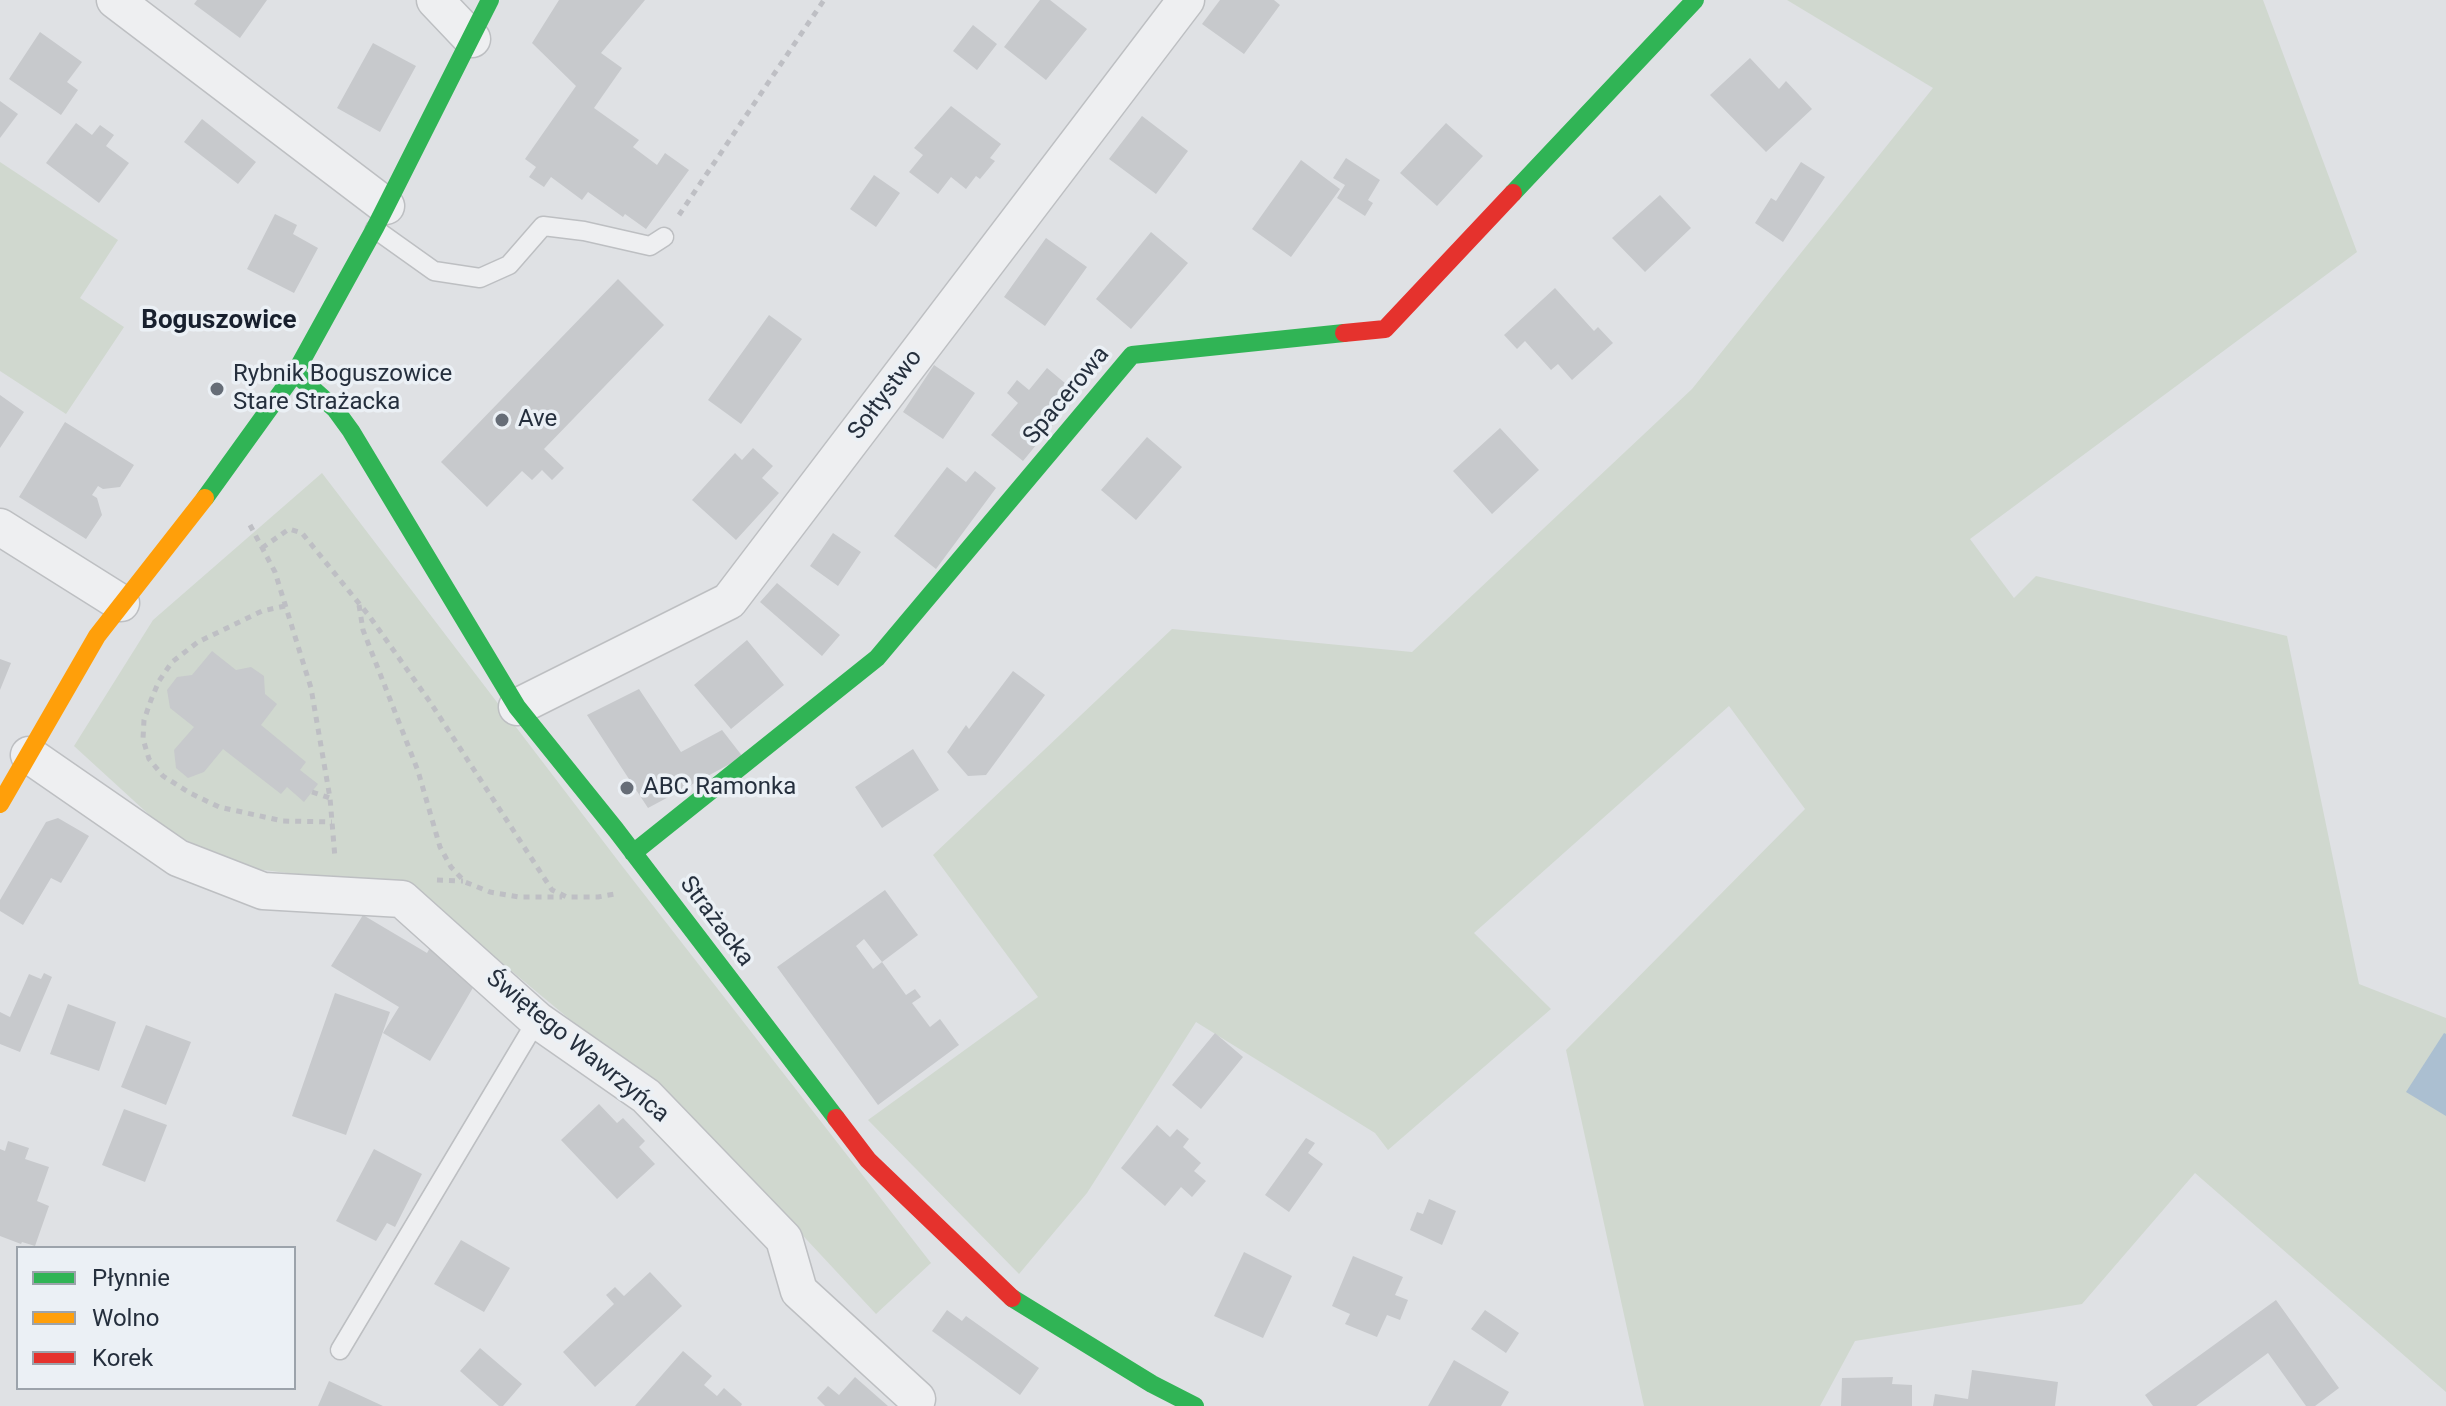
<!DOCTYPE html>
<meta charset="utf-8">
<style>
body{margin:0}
#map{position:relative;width:2446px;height:1406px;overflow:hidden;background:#dfe1e4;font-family:Roboto,sans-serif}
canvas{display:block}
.legend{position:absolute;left:16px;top:1246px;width:280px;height:144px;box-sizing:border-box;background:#ebf0f5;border:2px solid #9ca3ab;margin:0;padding:10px 14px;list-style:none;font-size:24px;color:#252f3d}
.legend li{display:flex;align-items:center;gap:16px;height:40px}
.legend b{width:40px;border:2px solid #9ca3ab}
</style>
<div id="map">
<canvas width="2446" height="1406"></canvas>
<ul class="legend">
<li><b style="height:10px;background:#30b455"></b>Płynnie</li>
<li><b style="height:10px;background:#ff9f0a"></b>Wolno</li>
<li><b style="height:10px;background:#e5322d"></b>Korek</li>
</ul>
</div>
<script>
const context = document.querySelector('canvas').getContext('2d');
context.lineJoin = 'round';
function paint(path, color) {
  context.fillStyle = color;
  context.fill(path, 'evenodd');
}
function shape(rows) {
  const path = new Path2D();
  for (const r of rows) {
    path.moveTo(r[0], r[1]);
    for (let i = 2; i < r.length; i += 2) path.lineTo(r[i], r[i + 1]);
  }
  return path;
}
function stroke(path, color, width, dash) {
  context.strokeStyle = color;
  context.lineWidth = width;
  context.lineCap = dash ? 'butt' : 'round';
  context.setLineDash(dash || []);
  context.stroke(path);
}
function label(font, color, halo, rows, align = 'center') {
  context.font = font + ' Roboto,sans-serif';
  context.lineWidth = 7;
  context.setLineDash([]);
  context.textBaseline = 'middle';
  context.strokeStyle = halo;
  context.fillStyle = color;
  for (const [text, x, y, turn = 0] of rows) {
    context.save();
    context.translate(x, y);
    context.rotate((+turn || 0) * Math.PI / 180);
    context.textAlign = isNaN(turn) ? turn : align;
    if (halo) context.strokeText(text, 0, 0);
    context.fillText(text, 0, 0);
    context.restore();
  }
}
paint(shape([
 [1787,0,2263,0,2357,252,1970,539,2014,598,2036,576,2287,636,2359,984,2446,1018,2446,1392,2195,1173,2082,1304,1855,1341,1820,1406,1644,1406,1566,1050,1805,809,1729,706,1474,933,1551,1009,1388,1150,1375,1133,1196,1022,1087,1193,1019,1274,868,1120,1038,997,933,855,1172,629,1412,652,1692,389,1933,88],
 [0,162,118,240,80,298,124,327,66,414,0,371],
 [322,473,619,862,931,1263,876,1314,710,1136,413,889,248,868,168,832,74,746,153,620]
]), '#d0d8cf');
paint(shape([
 [2444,1033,2446,1034,2446,1116,2406,1092]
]), '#abbfd1');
paint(shape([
 [197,0,267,0,240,38,194,4],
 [559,0,645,0,601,53,622,68,594,108,639,140,633,147,657,165,665,153,689,170,646,229,625,214,623,217,588,192,582,200,551,177,544,187,529,177,536,167,525,159,576,86,532,43],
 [1040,0,1050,0,1087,29,1046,80,1004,47],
 [1220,0,1274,0,1280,5,1244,54,1202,24],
 [973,25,997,44,977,70,953,51],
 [40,32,82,62,67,82,78,90,61,115,9,79],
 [373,43,416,66,380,132,337,108],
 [1750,58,1779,89,1786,81,1812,109,1766,152,1710,95],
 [0,101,18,114,0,138],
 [951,106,1001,144,990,158,995,161,980,179,976,176,966,189,951,177,938,194,909,172,923,155,914,148],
 [1142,116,1188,151,1156,194,1109,159],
 [202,119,256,162,238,184,184,142],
 [76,123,92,135,100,125,114,135,106,146,129,163,99,203,46,163],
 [1446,123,1483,156,1437,206,1400,173],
 [1346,158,1380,180,1368,200,1373,203,1365,216,1337,198,1345,185,1333,178],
 [1301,160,1340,189,1291,257,1252,229],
 [1801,162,1825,177,1783,242,1755,223,1771,198,1776,201],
 [874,175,900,193,876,227,850,209],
 [1660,195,1691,228,1645,272,1612,238],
 [275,214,297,225,293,234,318,248,294,293,247,269],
 [1151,232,1188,263,1131,329,1096,299],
 [1046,238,1087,267,1045,326,1004,297],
 [618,279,664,325,544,449,564,468,552,480,542,470,532,480,522,471,487,507,441,462],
 [1555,288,1594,331,1598,327,1613,343,1572,380,1558,364,1551,370,1525,341,1517,349,1504,335],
 [769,315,802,339,741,424,708,400],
 [934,365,975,393,943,439,903,412],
 [1047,368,1078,394,1023,461,991,435,1018,403,1007,393,1017,380,1029,390],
 [0,395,24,412,0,448],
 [65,422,134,465,120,487,103,489,98,486,92,495,97,498,102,515,86,539,19,497],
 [1500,428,1539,470,1492,514,1453,471],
 [1147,437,1182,467,1136,520,1101,490],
 [753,448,773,466,762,478,779,493,736,540,692,500,735,453,742,460],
 [947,467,966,482,975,471,996,488,936,569,894,536],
 [833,533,861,552,838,586,810,566],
 [777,583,840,635,822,656,760,602],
 [747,640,784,685,731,729,694,685],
 [212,651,236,670,251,667,264,676,265,694,277,704,261,725,306,762,300,770,318,784,304,802,287,787,281,794,223,749,204,772,188,778,176,768,174,750,194,727,170,708,167,690,177,677,192,675],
 [0,659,11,663,0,690],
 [1013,671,1045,695,986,775,968,776,947,752,966,725,969,729],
 [639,689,681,752,722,730,743,757,648,808,587,715],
 [913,749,939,790,882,828,855,787],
 [58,818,89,836,61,883,51,878,23,925,0,911,0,900,46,822],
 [885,890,918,935,882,962,864,939,856,946,873,969,882,962,906,995,915,989,921,997,912,1003,930,1027,940,1019,959,1045,878,1105,777,967],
 [363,915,427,953,432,944,481,974,430,1061,383,1033,399,1007,331,966],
 [44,973,52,977,20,1052,0,1044,0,1012,10,1017,29,974,41,979],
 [335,993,390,1012,346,1135,292,1116],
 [68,1004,116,1022,99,1071,50,1054],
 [146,1025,191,1042,166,1105,121,1087],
 [1215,1033,1243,1057,1201,1109,1172,1085],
 [599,1104,617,1123,623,1118,645,1141,639,1147,655,1164,617,1199,561,1140],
 [124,1109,167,1125,145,1182,102,1165],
 [1157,1125,1170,1137,1177,1129,1189,1139,1183,1147,1201,1163,1194,1171,1206,1181,1192,1197,1181,1187,1165,1206,1121,1168],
 [1306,1138,1315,1143,1308,1153,1323,1164,1289,1212,1265,1195],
 [8,1141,29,1148,25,1159,49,1167,37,1201,49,1206,35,1246,22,1242,21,1244,0,1236,0,1149,5,1151],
 [374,1149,422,1174,395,1227,387,1223,376,1241,336,1221],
 [1429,1199,1456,1211,1442,1245,1410,1230,1417,1212,1423,1214],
 [461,1240,510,1268,484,1312,434,1284],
 [1244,1252,1292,1276,1263,1338,1214,1316],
 [1353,1256,1403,1277,1395,1295,1408,1300,1400,1320,1387,1315,1377,1337,1345,1324,1350,1314,1332,1306],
 [650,1272,682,1306,595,1387,563,1352,614,1304,606,1295,615,1287,624,1296],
 [2276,1300,2339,1388,2315,1406,2306,1406,2268,1353,2196,1406,2153,1406,2145,1395],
 [947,1310,962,1321,966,1316,1039,1368,1020,1395,932,1331],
 [1485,1310,1519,1333,1506,1353,1471,1329],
 [480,1348,522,1384,503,1406,499,1406,460,1371],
 [683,1351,712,1376,704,1385,717,1396,724,1388,742,1404,741,1406,635,1406],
 [1454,1360,1509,1392,1501,1406,1428,1406],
 [1972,1370,2058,1382,2055,1406,1933,1406,1935,1394,1968,1399],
 [855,1377,888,1406,825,1406,817,1398,828,1386,839,1395],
 [1893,1377,1892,1384,1912,1385,1912,1406,1841,1406,1842,1378],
 [329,1381,383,1406,318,1406]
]), '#c7c9cc');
const lane = shape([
 [375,229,434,271,480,278,509,265,543,226,584,231,650,246,664,237],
 [340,1350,537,1020]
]);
const street = shape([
 [115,0,386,206],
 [435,0,472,39],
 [0,527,121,603],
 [517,707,729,601,1186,0],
 [29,755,178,858,263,891,402,899,537,1020,646,1096,784,1239,799,1291,917,1399]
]);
stroke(lane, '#bdbfc2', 21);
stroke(street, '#bdbfc2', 39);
stroke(shape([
 [679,215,824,0],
 [250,525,275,572,311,688,330,798,335,858],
 [262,548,289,529,302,533,370,617,430,702,552,890,567,897,598,897,615,894],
 [359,605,363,630,418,771,440,847,451,867,465,882,490,892,519,897,562,897],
 [285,606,262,611,198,642,172,662,159,681,151,700,144,720,143,739,149,759,163,776,190,793,219,807,283,821,332,822],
 [312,792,330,798],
 [437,880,463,881]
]), '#bebfc4', 5, [6, 6]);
stroke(lane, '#eeeff1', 18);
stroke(street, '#eeeff1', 36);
stroke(shape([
 [1513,193,1695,0],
 [295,373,335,409,351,431,517,707,616,830,836,1118],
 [205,498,295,373,375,228,490,0],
 [633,853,877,658,1132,355,1344,333],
 [1012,1298,1152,1384,1195,1406]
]), '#30b455', 18);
stroke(shape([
 [0,804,97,636,205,498]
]), '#ff9f0a', 18);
stroke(shape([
 [1344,333,1385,329,1513,193],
 [836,1118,868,1160,1012,1298]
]), '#e5322d', 18);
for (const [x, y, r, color] of [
 [217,389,8,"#666d77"],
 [502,420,8,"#666d77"],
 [627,788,8,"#666d77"]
]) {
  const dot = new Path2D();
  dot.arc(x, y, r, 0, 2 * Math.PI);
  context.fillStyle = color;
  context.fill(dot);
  stroke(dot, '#ebf0f5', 3);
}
label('24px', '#252f3d', '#ebf0f5', [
 ["Rybnik Boguszowice",233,375],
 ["Stare Strażacka",233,403],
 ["Ave",518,420],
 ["ABC Ramonka",643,788]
], 'left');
label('24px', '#252f3d', '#ebf0f5', [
 ["Sołtystwo",886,395,-53],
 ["Spacerowa",1067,396,-50],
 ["Strażacka",716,922,53],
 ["Świętego Wawrzyńca",577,1047,39]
]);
label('bold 26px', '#18202e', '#ebf0f5', [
 ["Boguszowice",219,321]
]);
</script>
